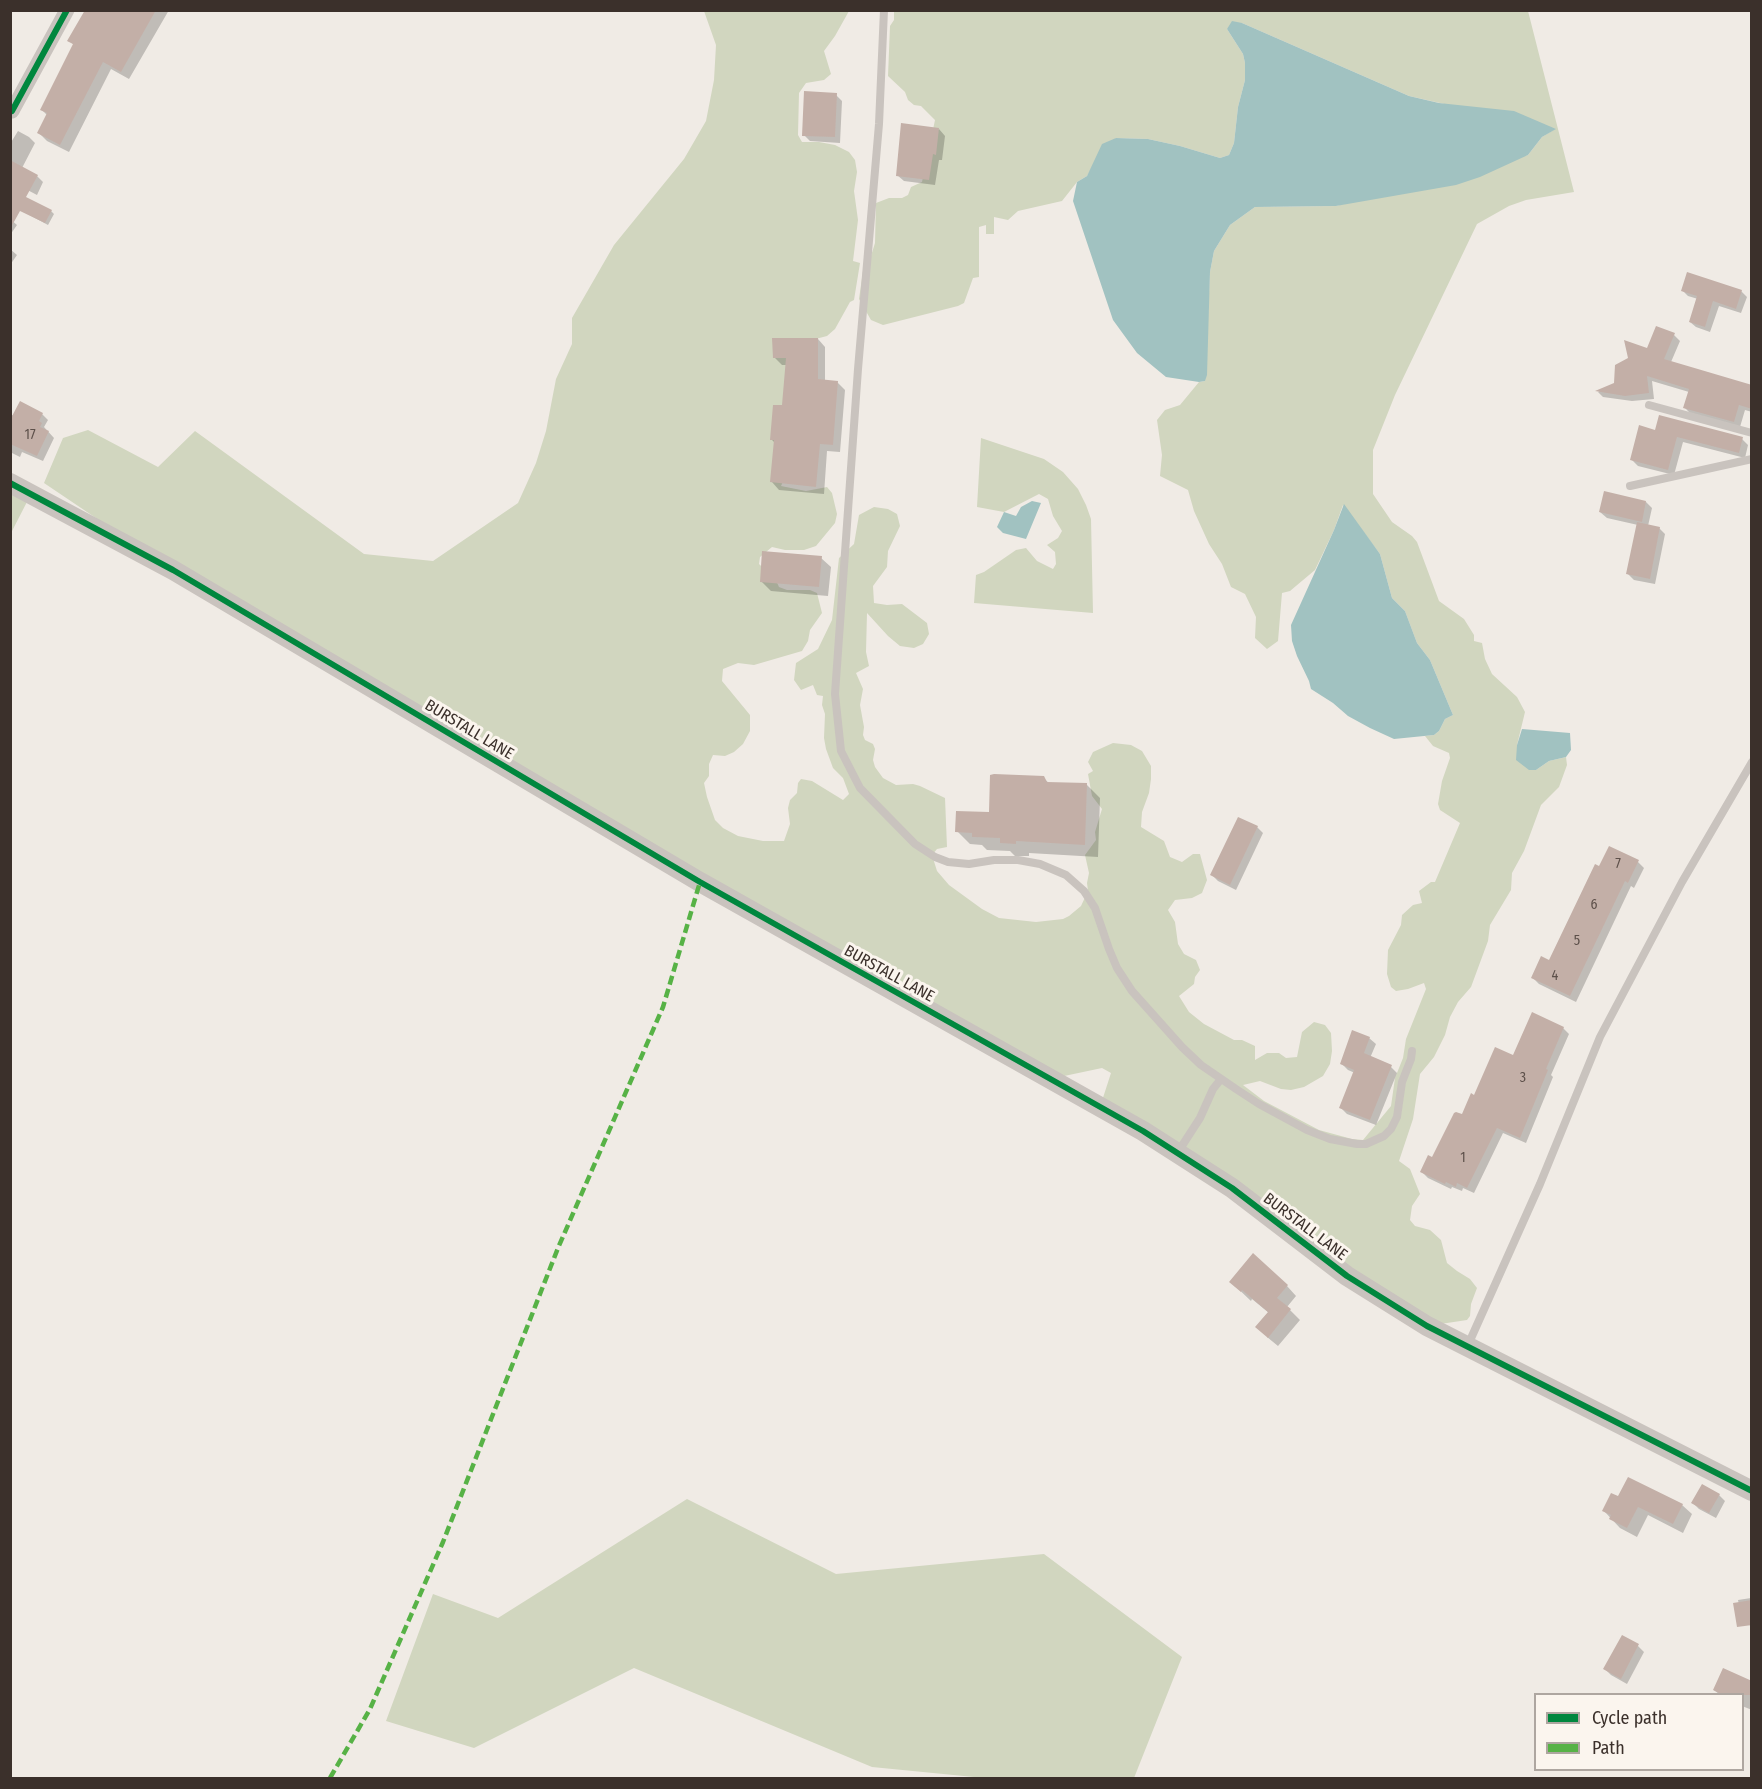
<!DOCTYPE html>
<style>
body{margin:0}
#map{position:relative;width:1762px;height:1789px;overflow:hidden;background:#f0ebe5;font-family:"Fira Sans Condensed",sans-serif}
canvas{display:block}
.frame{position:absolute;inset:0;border:12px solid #3b302b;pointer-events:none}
.legend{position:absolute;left:1534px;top:1693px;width:210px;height:78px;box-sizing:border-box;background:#fbf5ee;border:2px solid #aea6a0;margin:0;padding:8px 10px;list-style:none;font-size:18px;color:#3b302b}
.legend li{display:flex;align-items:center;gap:12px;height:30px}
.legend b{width:30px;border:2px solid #aea6a0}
</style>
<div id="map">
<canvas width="1762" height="1789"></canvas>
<div class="frame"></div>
<ul class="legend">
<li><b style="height:8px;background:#00873e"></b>Cycle path</li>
<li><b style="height:8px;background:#57b246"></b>Path</li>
</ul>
</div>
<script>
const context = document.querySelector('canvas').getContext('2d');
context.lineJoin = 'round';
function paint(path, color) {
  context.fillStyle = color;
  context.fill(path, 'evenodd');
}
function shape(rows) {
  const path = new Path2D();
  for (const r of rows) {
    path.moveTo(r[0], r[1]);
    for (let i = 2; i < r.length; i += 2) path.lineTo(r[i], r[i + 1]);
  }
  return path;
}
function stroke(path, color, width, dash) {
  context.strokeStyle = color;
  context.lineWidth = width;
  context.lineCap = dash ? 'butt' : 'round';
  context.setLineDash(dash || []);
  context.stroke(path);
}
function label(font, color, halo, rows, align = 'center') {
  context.font = font + ' "Fira Sans Condensed",sans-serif';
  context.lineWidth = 6;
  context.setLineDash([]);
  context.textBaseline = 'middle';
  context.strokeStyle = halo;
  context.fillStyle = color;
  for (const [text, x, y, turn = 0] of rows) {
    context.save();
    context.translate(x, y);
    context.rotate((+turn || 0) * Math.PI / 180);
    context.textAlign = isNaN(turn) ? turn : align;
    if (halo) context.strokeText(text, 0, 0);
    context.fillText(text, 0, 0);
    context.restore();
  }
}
paint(shape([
 [894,10,1528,11,1574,192,1526,200,1509,206,1477,224,1395,395,1373,450,1373,494,1392,522,1412,536,1417,542,1439,601,1464,619,1474,635,1474,641,1482,643,1485,659,1492,674,1517,697,1525,712,1517,745,1536,770,1549,761,1566,757,1567,765,1559,787,1541,805,1524,851,1512,873,1511,890,1490,925,1488,941,1471,987,1458,1002,1450,1017,1445,1035,1434,1057,1420,1074,1413,1119,1399,1161,1410,1169,1420,1194,1412,1206,1410,1220,1415,1226,1430,1230,1441,1240,1447,1263,1457,1271,1470,1279,1477,1288,1471,1304,1470,1316,1467,1320,1427,1326,1100,1107,1111,1073,1102,1068,1050,1079,173,570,44,483,63,438,88,430,158,467,195,431,364,554,433,561,518,503,536,463,546,431,556,379,572,344,572,318,614,245,684,159,706,121,714,80,716,45,704,11,849,11,835,36,824,51,831,74,824,80,806,83,799,93,798,135,802,142,819,142,835,145,849,152,855,160,857,172,854,191,858,220,853,261,860,263,854,300,850,302,835,329,827,336,800,343,785,477,781,486,806,491,827,487,832,493,837,514,835,523,816,546,804,550,785,550,772,547,760,557,759,564,776,580,779,587,787,590,810,590,817,593,822,613,810,630,808,641,802,651,754,665,738,663,723,669,722,681,750,715,750,731,743,744,734,752,725,756,713,755,709,764,709,776,704,783,707,797,715,820,723,828,738,836,763,841,784,841,790,824,788,808,790,800,797,793,798,783,801,779,812,781,843,800,849,794,843,778,833,768,826,749,824,738,825,714,822,705,823,696,817,695,813,685,801,690,794,680,796,663,818,649,832,620,839,558,854,544,859,515,874,507,888,509,897,514,900,526,888,551,887,567,873,586,874,603,887,605,902,604,927,623,929,634,923,644,914,648,900,646,888,636,867,613,866,652,869,666,856,673,863,689,860,705,864,727,863,735,865,740,873,744,875,749,873,760,875,767,883,778,896,785,913,784,920,786,945,798,947,847,937,849,932,855,937,871,949,885,982,909,999,918,1036,922,1063,919,1069,916,1081,906,1088,891,1087,883,1089,873,1085,855,1096,840,1095,832,1102,809,1092,796,1088,774,1093,771,1088,762,1093,752,1113,743,1131,745,1142,751,1151,766,1151,779,1149,793,1142,812,1141,827,1164,841,1170,857,1182,862,1193,854,1200,854,1207,880,1202,893,1192,898,1175,900,1168,910,1175,922,1178,944,1184,954,1196,960,1200,970,1195,977,1194,984,1179,996,1189,1012,1204,1024,1234,1040,1242,1040,1255,1046,1255,1060,1267,1053,1279,1053,1286,1058,1297,1057,1302,1032,1314,1022,1325,1025,1331,1033,1332,1051,1330,1064,1323,1076,1304,1087,1291,1090,1281,1089,1260,1081,1243,1085,1264,1101,1319,1130,1352,1139,1363,1140,1391,1106,1395,1078,1403,1058,1406,1039,1426,989,1424,983,1408,989,1396,991,1391,987,1387,974,1388,950,1401,925,1402,915,1413,905,1422,903,1419,891,1431,882,1435,882,1460,823,1440,810,1438,804,1442,781,1450,758,1449,753,1433,746,1425,736,1434,735,1439,731,1445,719,1453,715,1430,660,1417,643,1405,611,1392,598,1380,554,1343,505,1334,530,1315,570,1290,591,1282,593,1278,641,1267,649,1255,638,1256,617,1245,594,1231,587,1222,564,1209,544,1194,511,1188,490,1160,476,1162,455,1157,420,1165,410,1180,405,1199,382,1205,381,1210,272,1214,251,1230,225,1255,207,1336,206,1528,155,1542,137,1555,129,1409,96,1242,23,1227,29,1243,54,1245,63,1245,80,1238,107,1234,143,1229,155,1220,158,1180,146,1148,139,1116,138,1093,166,1087,176,1077,182,1062,201,1018,211,1008,220,994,217,994,234,986,234,986,225,979,227,979,277,973,278,964,303,958,306,883,325,871,320,859,299,864,264,871,256,875,243,876,203,889,198,902,198,908,195,911,187,922,182,935,120,921,106,914,105,908,100,905,92,888,76,890,26,894,20],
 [981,438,1044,459,1063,472,1078,489,1086,505,1091,519,1093,613,974,603,976,575,984,572,1016,550,1026,548,1037,561,1053,569,1056,564,1055,552,1047,545,1058,538,1062,531,1053,516,1048,499,1039,494,1004,512,977,507],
 [11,490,29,498,11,533],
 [687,1499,836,1574,1044,1554,1182,1657,1134,1778,984,1778,872,1767,634,1668,474,1748,386,1721,433,1594,498,1618]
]), '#d1d6bf');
paint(shape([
 [1232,21,1242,23,1409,96,1439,103,1514,111,1556,129,1542,137,1528,155,1480,177,1456,185,1336,206,1255,207,1230,225,1214,251,1210,272,1207,375,1205,381,1199,382,1166,377,1137,353,1113,320,1073,201,1077,182,1087,176,1102,144,1116,138,1148,139,1180,146,1220,158,1229,155,1234,143,1238,107,1245,80,1245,63,1243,54,1227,29],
 [1032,501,1041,503,1026,539,1003,533,997,527,1004,512,1016,516,1021,507],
 [1344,504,1380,554,1392,598,1405,611,1417,643,1430,660,1453,715,1445,719,1439,731,1434,735,1394,739,1370,728,1348,716,1333,703,1311,689,1309,681,1297,656,1292,641,1291,625,1334,530],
 [1522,729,1570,733,1571,750,1566,757,1549,761,1536,770,1529,770,1516,760,1517,745]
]), '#a1c2c1');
paint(shape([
 [87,10,169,10,129,79,111,69,69,152,47,141,39,133,47,115,42,110,74,45,69,40],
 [836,95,842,101,840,143,810,141,804,135],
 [939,129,945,136,942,160,939,160,935,185,904,181,897,175],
 [18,131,29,137,35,143,22,168,37,176,43,182,37,195,16,184,10,179,10,144],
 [20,210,51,211,54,214,48,225],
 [10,219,17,225,10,235],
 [10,249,17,255,10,265],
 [1683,291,1741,291,1747,297,1741,313,1719,306,1710,332,1696,327,1690,322,1698,299,1688,296],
 [1674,335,1680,341,1671,362,1752,386,1752,412,1745,410,1740,427,1691,414,1685,408,1689,392,1652,381,1654,399,1632,401,1603,397,1598,392,1615,384,1648,350],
 [818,339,825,347,825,381,837,382,845,390,840,452,827,451,824,494,779,490,772,482,775,443,771,439,783,407,787,365,782,365,774,357],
 [10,414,14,416,42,414,48,420,44,427,54,438,43,461,22,452,20,457,10,452],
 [1657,432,1742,439,1748,445,1745,458,1683,442,1674,475,1638,466,1632,460],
 [1646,502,1652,508,1648,526,1659,528,1665,534,1655,584,1634,580,1628,574,1638,525,1607,518,1600,512],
 [821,558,831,567,828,596,771,591,761,581],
 [1043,778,1049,783,1087,785,1100,798,1098,857,1029,853,1029,856,1015,856,1010,851,987,850,982,845,970,844,957,831,991,814],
 [1257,827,1263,833,1236,890,1218,881,1212,875],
 [1638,862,1644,868,1634,888,1631,886,1576,1002,1539,984,1533,978,1550,962,1600,868],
 [1563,1028,1569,1034,1551,1075,1553,1077,1526,1143,1503,1133,1474,1193,1463,1188,1462,1191,1452,1187,1451,1189,1428,1178,1422,1172,1433,1159,1475,1097,1514,1057],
 [1369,1038,1376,1044,1370,1058,1391,1067,1397,1073,1376,1125,1347,1114,1341,1108,1355,1073,1348,1070,1342,1064],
 [1231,1282,1287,1286,1296,1296,1287,1307,1300,1320,1278,1346,1267,1337,1269,1313,1252,1299,1251,1301],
 [1719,1495,1725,1501,1716,1518,1699,1509,1693,1503],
 [1619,1498,1682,1505,1692,1514,1683,1533,1648,1515,1637,1537,1620,1528,1604,1511],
 [1751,1598,1752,1599,1752,1626,1743,1623,1738,1600],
 [1622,1637,1638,1646,1644,1652,1627,1684,1611,1675,1605,1669],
 [1752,1683,1752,1710,1742,1706,1742,1694,1719,1694,1714,1690]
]), '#0003');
paint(shape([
 [85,10,156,10,121,72,103,62,60,145,37,133,47,113,40,110,73,44,67,41],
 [804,91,837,93,835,137,802,136],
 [901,123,939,128,936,155,933,154,929,180,896,176],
 [10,160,38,175,26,197,52,210,45,223,20,211,10,229],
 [1687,272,1742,290,1736,309,1713,301,1705,327,1689,322,1697,296,1681,291],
 [1656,326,1675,333,1664,359,1752,385,1752,409,1739,405,1734,422,1683,408,1689,389,1647,376,1649,393,1625,396,1595,391,1614,383,1615,365,1628,358,1624,340,1647,348],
 [772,338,818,338,818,379,838,381,833,445,820,444,816,487,770,482,774,440,770,440,773,405,782,405,786,358,773,358],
 [20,401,43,413,39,421,42,423,40,427,49,431,37,456,10,444,10,420],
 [1659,415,1743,437,1739,453,1677,437,1668,470,1630,460,1639,425,1655,430],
 [1604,491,1646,501,1642,522,1599,512],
 [1637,522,1660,527,1650,579,1626,574],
 [762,551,822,556,819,587,760,582],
 [994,774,1044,776,1047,782,1087,783,1085,845,1016,841,1016,844,1000,843,1000,838,972,837,972,833,955,832,956,811,989,812,990,775],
 [1238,817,1258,826,1230,885,1210,875],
 [1609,846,1639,860,1628,883,1625,881,1570,996,1531,978,1541,956,1549,960,1595,864,1599,866],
 [1532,1012,1564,1027,1546,1069,1548,1070,1520,1138,1497,1128,1467,1188,1457,1183,1456,1187,1446,1182,1445,1184,1420,1172,1428,1155,1432,1157,1454,1113,1456,1112,1462,1114,1471,1093,1474,1095,1495,1047,1513,1055],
 [1352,1030,1370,1037,1364,1053,1392,1065,1370,1120,1339,1108,1354,1070,1340,1064],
 [1253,1253,1288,1285,1277,1298,1291,1309,1268,1338,1255,1327,1268,1312,1242,1290,1241,1292,1229,1282],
 [1628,1477,1683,1504,1673,1524,1638,1507,1627,1528,1609,1519,1611,1515,1602,1511,1611,1493,1618,1496],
 [1702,1484,1720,1494,1709,1513,1691,1503],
 [1752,1600,1752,1625,1737,1627,1733,1603],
 [1622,1635,1639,1644,1621,1679,1603,1669],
 [1723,1668,1752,1681,1752,1695,1723,1695,1713,1690]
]), '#c3afa7');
stroke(shape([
 [884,10,879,124,858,369,835,694,841,751,860,788,915,844,935,857,948,862,969,864,994,860,1018,860,1040,864,1066,875,1084,891,1095,908,1109,949,1117,968,1132,991,1182,1047,1201,1065,1236,1089,1259,1104,1307,1130,1330,1139,1357,1144,1366,1144,1384,1136,1391,1129,1397,1117,1402,1082,1411,1059,1412,1051],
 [1649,405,1752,433],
 [1630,486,1752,459],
 [1178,1152,1200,1118,1213,1089,1221,1079],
 [1468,1345,1540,1184,1600,1037,1682,882,1752,762]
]), '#c9c3be', 8);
stroke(shape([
 [12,111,67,10]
]), '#c9c3be', 15);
stroke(shape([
 [10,483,173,570,700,882,1143,1131,1232,1188,1347,1276,1427,1326,1752,1491]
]), '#c9c3be', 20);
stroke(shape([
 [330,1778,370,1709,443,1542,558,1248,663,1007,700,882]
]), '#57b246', 4.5, [9, 4.5]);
stroke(shape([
 [12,111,67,10],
 [10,483,173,570,700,882,1143,1131,1232,1188,1347,1276,1427,1326,1752,1491]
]), '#00873e', 6);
label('14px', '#5d504a', null, [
 ["17",30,435],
 ["7",1618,864],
 ["6",1594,905],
 ["5",1577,941],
 ["4",1555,976],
 ["3",1523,1078],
 ["1",1463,1158]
]);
label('16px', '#3b302b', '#fbf5ee', [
 ["BURSTALL LANE",469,730,31],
 ["BURSTALL LANE",889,974,29],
 ["BURSTALL LANE",1305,1227,37]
]);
</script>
